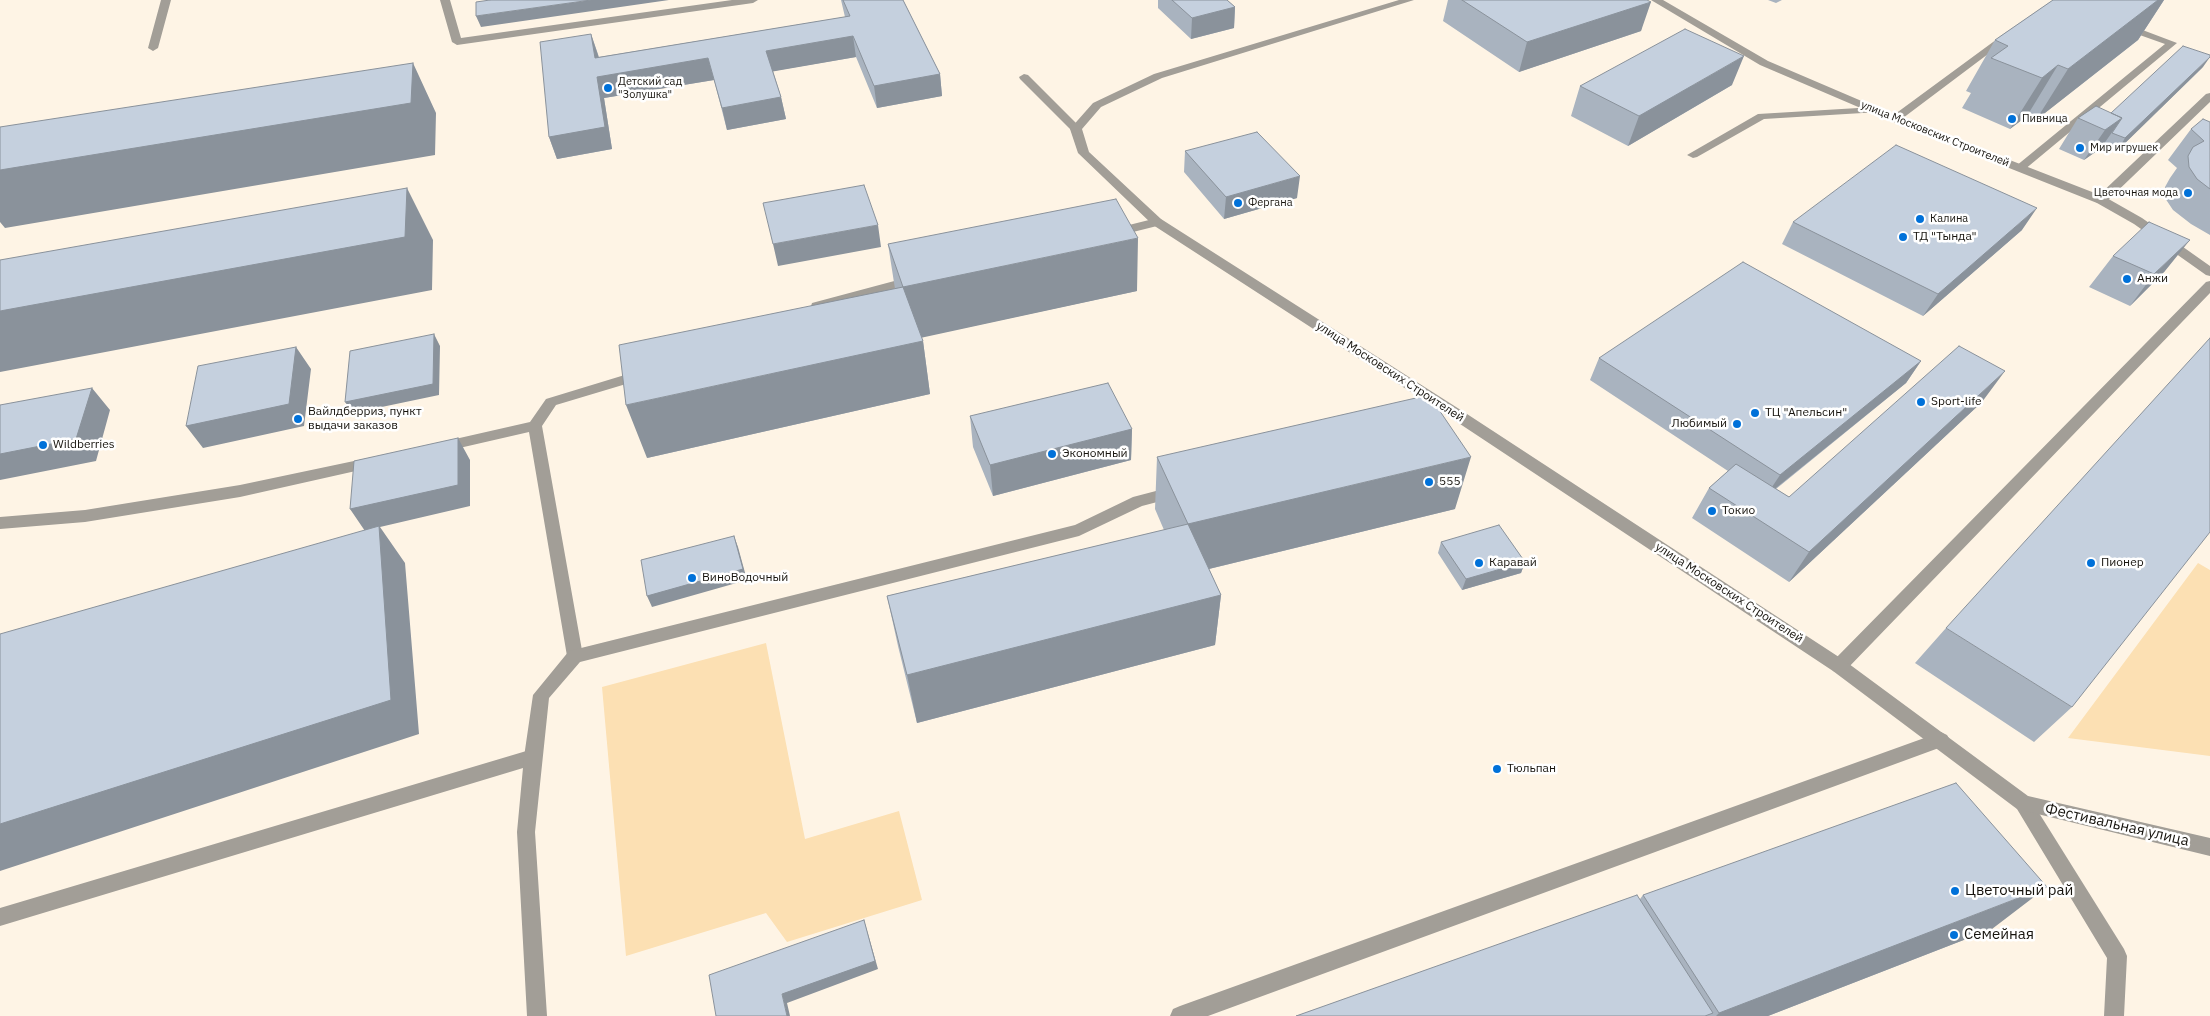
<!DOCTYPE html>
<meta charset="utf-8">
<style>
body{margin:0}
canvas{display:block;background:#fef4e5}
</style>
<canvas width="2210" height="1016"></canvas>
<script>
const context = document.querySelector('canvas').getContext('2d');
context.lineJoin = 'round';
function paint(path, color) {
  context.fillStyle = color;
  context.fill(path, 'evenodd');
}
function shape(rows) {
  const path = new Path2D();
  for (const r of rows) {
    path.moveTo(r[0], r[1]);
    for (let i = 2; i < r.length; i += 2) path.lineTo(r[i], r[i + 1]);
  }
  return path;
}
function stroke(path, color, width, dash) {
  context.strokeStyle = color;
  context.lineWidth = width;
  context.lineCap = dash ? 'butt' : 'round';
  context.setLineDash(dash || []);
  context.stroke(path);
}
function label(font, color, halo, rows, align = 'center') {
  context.font = font + ' "IBM Plex Sans",sans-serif';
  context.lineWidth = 5;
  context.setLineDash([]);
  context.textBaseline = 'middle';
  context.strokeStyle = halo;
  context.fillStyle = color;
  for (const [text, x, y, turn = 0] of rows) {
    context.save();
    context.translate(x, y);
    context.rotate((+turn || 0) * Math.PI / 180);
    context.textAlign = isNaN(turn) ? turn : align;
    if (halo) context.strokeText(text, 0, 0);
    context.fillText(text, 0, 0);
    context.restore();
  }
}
paint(shape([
 [2198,563,2210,570,2210,756,2068,738],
 [766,643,805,839,899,811,922,900,787,942,766,913,626,956,602,687]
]), '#fce0b3');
paint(shape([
 [440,0,450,0,461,38,732,0,758,0,753,3,457,45,452,42,440,0],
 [2124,23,2177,43,2024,170,2016,170,2014,168,2016,166,2165,44,2120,28,2120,24,2124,23],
 [2008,31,2012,32,2012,36,1899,121,1891,121,1890,119,1891,117,2008,31],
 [1024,74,1028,75,1082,129,1080,131,1072,131,1020,79,1019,77,1024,74],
 [2210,93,2210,102,2105,203,2097,203,2095,200,2097,197,2206,94,2210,93],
 [1875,107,1879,108,1880,110,1879,112,1764,119,1697,157,1693,158,1687,155,1758,114,1875,107],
 [1157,218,1161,219,1163,222,1161,225,1113,237,1107,233,1109,230,1157,218],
 [913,276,919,280,917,283,817,310,811,306,812,303,913,276],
 [2210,281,2210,293,1845,671,1839,673,1833,671,1831,666,1833,661,2206,282,2210,281],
 [641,370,646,372,648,375,646,378,556,405,542,426,583,656,581,661,575,663,569,661,567,656,529,432,442,452,437,451,435,447,437,443,442,442,530,422,546,399,641,370],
 [373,457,378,458,380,462,378,466,240,497,85,522,0,529,0,517,85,510,240,485,373,457],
 [1941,732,1947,735,1950,740,1947,745,1208,1016,1170,1016,1173,1009,1180,1006,1941,732],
 [533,749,539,751,542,757,539,763,533,765,0,926,0,908,533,749],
 [2023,795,2029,797,2124,949,2127,956,2124,1016,2104,1016,2107,958,2017,809,2014,803,2017,797,2023,795]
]), '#a29e97');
paint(shape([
 [161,0,171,0,158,48,153,51,148,48,161,0],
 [1399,0,1414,0,1162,78,1101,107,1082,129,1089,152,1161,219,1467,414,1845,661,2028,796,2210,838,2210,856,2017,809,1833,671,1457,422,1153,225,1078,153,1070,129,1093,103,1154,74,1399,0],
 [1651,0,1663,0,1768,61,1899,117,2105,197,2142,218,2210,266,2210,276,2206,275,2134,224,2097,203,1891,121,1760,65,1651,0],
 [1175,486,1180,488,1182,492,1180,496,1142,506,1079,536,580,662,549,698,535,832,547,1016,527,1016,517,832,524,757,533,695,569,651,1075,525,1133,497,1175,486]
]), '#a29e97');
paint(shape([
 [841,0,903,0,940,74,942,96,877,108,856,57,773,71,781,97,786,119,727,130,714,80,604,98,612,149,557,159,549,137,591,34,599,57,845,17],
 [1158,0,1227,0,1235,7,1234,28,1191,39,1158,8],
 [1448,0,1647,0,1641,31,1519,72,1443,21],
 [1768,0,1782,0,1776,3],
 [2053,0,2164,0,2138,40,2036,120,2027,116,2010,129,1962,108,1971,93,1966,91,1995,40],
 [2203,67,2118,150,2104,144,2101,148,2084,160,2059,149,2078,118,2111,113],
 [1732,85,1628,146,1571,116,1580,86],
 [2210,122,2210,235,2191,224,2173,210,2165,198,2165,187,2170,178,2177,168,2168,160,2191,129],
 [1185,151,1297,198,1224,219,1184,172],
 [1793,222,2022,230,1923,316,1782,244],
 [888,244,1137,291,921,337,923,341,930,394,647,458,895,289],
 [2113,256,2165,271,2130,306,2089,287],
 [1599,358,1921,361,1906,383,1776,489,1789,497,1982,402,1789,582,1692,518,1709,488,1728,471,1590,380],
 [970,416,1132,429,1131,460,993,496,973,447],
 [1157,457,1455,509,1209,569,1221,595,1215,645,917,723,898,646,887,596,1164,530,1155,509],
 [1441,542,1525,562,1521,573,1462,590,1438,553],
 [1946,628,2072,707,2034,742,1915,663],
 [1643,895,1992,929,1768,1016,1296,1016,1640,899]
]), '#a9b3bf');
paint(shape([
 [591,0,669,0,481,27,476,16],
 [2158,0,2164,0,2138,40,2036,120,2068,69],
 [1651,2,1641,31,1519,72,1527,42],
 [1235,7,1234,28,1191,39,1192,18],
 [591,34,598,55,602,76,708,58,714,80,604,98,612,149,557,159,549,137,597,77,595,58],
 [853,36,856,57,770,72,766,51],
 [1744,56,1732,85,1628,146,1639,116],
 [2210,57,2203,67,2118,150,2125,138],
 [413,63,436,113,435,155,5,228,0,222,0,170],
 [2058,65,2027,116,2010,129,2042,78],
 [940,74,942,96,877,108,874,86],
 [781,97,786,119,727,130,722,108],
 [2122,118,2101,148,2084,160,2105,130],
 [1300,176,1297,198,1224,219,1226,197],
 [407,188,433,240,432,290,0,372,0,311],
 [2037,208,2022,230,1923,316,1938,294],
 [878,225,881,247,778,266,773,244],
 [1138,238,1137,291,911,340,903,287],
 [2190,240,2165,271,2130,306,2154,274],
 [434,334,440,346,439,395,353,413,345,402],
 [923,341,930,394,647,458,626,405],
 [296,347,311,369,304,426,203,448,186,426],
 [1921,361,1906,383,1766,496,1780,475],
 [2005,371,1982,402,1789,582,1809,552],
 [92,388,110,410,96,461,0,480,0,454],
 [1132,429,1131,460,993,496,990,465],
 [458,438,470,460,470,506,380,527,405,563,419,734,0,871,0,824,365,531,350,509],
 [1471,457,1455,509,1184,575,1188,524],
 [734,536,738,547,747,580,652,607,647,596],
 [1525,562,1521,573,1462,590,1466,579],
 [1221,595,1215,645,917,723,907,675],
 [2047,887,1992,929,1768,1016,1716,1016,1719,1013],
 [864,920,878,969,787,1003,790,1016,787,1016,782,994]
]), '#8a929b');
const building = shape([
 [490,0,591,0,476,16,476,2,490,0],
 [843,0,903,0,940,74,874,86,853,36,766,51,781,97,722,108,708,58,597,77,605,127,549,137,540,42,591,34,595,58,850,16,843,0],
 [1172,0,1227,0,1235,7,1192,18,1172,0],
 [1462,0,1647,0,1651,2,1527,42,1462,0],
 [2053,0,2158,0,2068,69,2058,65,2042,78,1991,58,2008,46,1995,40,2053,0],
 [1685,29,1744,56,1639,116,1580,86,1685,29],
 [2183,46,2210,55,2210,57,2125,138,2112,133,2122,118,2111,113,2183,46],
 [413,63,411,103,0,170,0,127,413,63],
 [2096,106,2122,118,2105,130,2078,118,2096,106],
 [2203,119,2210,122,2210,189,2197,179,2189,167,2188,156,2193,147,2204,141,2191,129,2203,119],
 [1257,132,1300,176,1226,197,1185,151,1257,132],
 [1896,145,2037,208,1938,294,1793,222,1896,145],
 [864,185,878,225,773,244,763,203,864,185],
 [407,188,405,237,0,311,0,260,407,188],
 [1116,199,1138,238,903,287,888,244,1116,199],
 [2149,222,2190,240,2154,274,2113,256,2149,222],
 [1743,262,1921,361,1780,475,1599,358,1743,262],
 [903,287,923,341,626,405,619,345,903,287],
 [434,334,433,384,345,402,350,351,434,334],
 [2210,338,2210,532,2072,707,1946,628,2210,338],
 [1959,346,2005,371,1809,552,1709,488,1736,464,1789,497,1959,346],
 [296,347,289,404,186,426,198,366,296,347],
 [1108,383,1132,429,990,465,970,416,1108,383],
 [92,388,76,439,0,454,0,405,92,388],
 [1429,395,1471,457,1188,524,1157,457,1429,395],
 [458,438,458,485,350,509,354,461,458,438],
 [1188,524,1221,595,907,675,887,596,1188,524],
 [1499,525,1525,562,1466,579,1441,542,1499,525],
 [379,526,391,700,0,824,0,634,379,526],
 [734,536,743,569,647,596,641,560,734,536],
 [1956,783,2047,887,1719,1013,1643,895,1956,783],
 [1637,895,1713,1013,1705,1016,1296,1016,1637,895],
 [864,920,875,961,782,994,787,1016,716,1016,709,975,864,920]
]);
paint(building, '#c5d0de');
stroke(building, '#8a929b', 1);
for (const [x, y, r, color] of [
 [608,88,5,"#0071d9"],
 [2012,119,5,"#0071d9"],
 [2080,148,5,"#0071d9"],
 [2188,193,5,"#0071d9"],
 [1238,203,5,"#0071d9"],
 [1920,219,5,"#0071d9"],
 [1903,237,5,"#0071d9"],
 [2127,279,5,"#0071d9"],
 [1921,402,5,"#0071d9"],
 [1755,413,5,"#0071d9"],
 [298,419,5,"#0071d9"],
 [1737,424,5,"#0071d9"],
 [43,445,5,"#0071d9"],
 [1052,454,5,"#0071d9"],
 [1429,482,5,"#0071d9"],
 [1712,511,5,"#0071d9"],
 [1479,563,5,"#0071d9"],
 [2091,563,5,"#0071d9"],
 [692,578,5,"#0071d9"],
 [1497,769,5,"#0071d9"],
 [1955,891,5,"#0071d9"],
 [1954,935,5,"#0071d9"]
]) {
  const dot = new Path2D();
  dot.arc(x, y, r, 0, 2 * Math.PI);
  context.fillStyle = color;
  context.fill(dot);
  stroke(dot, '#fff', 2);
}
label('11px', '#17140e', '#fff', [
 ["Детский сад",618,82],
 ["\"Золушка\"",618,95],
 ["Пивница",2022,119],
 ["Мир игрушек",2090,148],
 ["Цветочная мода",2178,193,"right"],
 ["Фергана",1248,203],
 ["Калина",1930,219]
], 'left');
label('11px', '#17140e', '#fff', [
 ["улица Московских Строителей",1935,134,22]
]);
label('12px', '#17140e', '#fff', [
 ["ТД \"Тында\"",1913,237],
 ["Анжи",2137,279],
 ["Sport-life",1931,402],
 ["Вайлдберриз, пункт",308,412],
 ["выдачи заказов",308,426],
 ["ТЦ \"Апельсин\"",1765,413],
 ["Любимый",1727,424,"right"],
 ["Wildberries",53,445],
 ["Экономный",1062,454],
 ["555",1439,482],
 ["Токио",1722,511],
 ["Каравай",1489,563],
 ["Пионер",2101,563],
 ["ВиноВодочный",702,578],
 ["Тюльпан",1507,769]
], 'left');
label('12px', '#17140e', '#fff', [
 ["улица Московских Строителей",1390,372,33],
 ["улица Московских Строителей",1729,593,33]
]);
label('15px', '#17140e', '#fff', [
 ["Фестивальная улица",2117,825,13]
]);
label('15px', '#17140e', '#fff', [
 ["Цветочный рай",1965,891],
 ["Семейная",1964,935]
], 'left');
</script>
